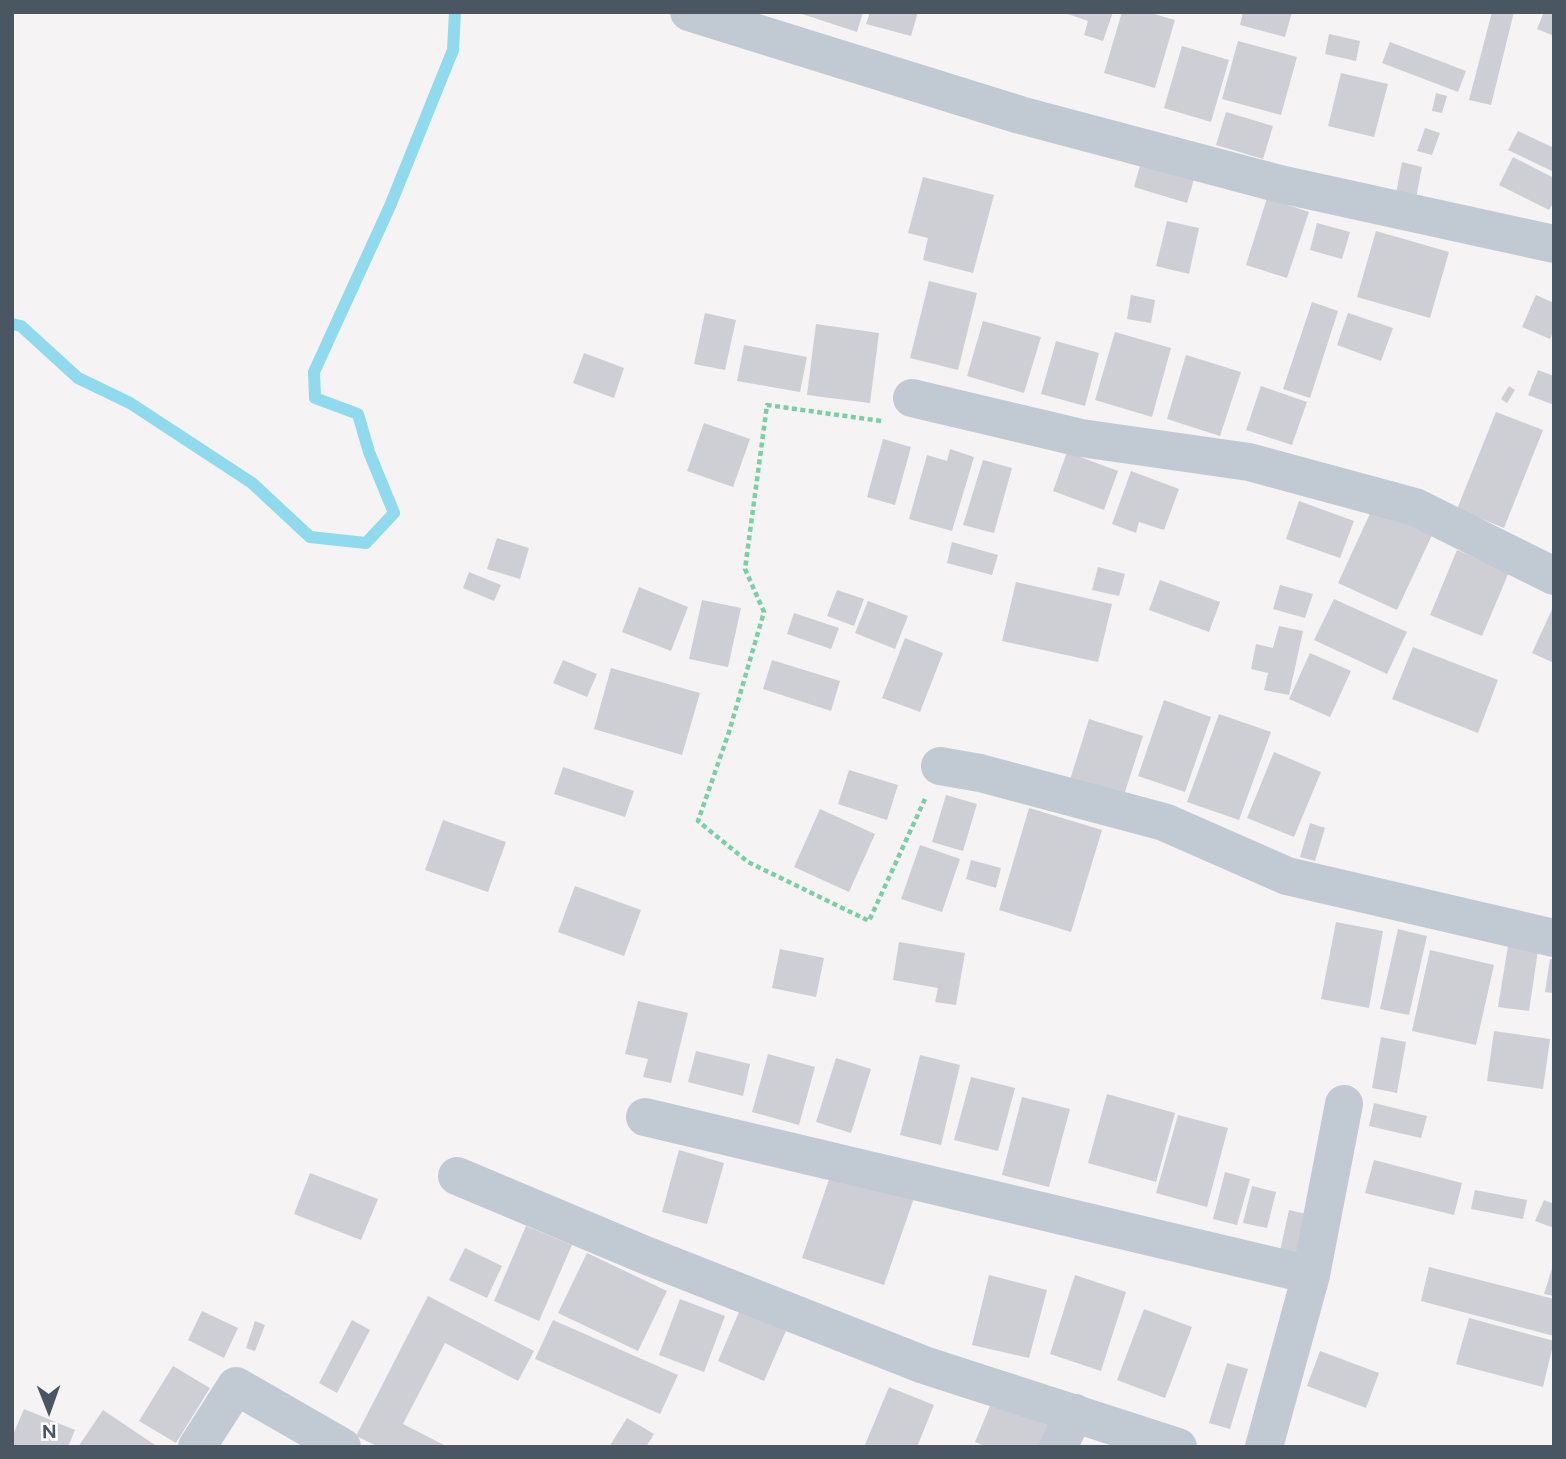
<!DOCTYPE html>
<style>
body{margin:0}
#map{position:relative;width:1566px;height:1459px;overflow:hidden;background:#f5f3f3;font-family:Figtree,sans-serif}
canvas{display:block}
.frame{position:absolute;inset:0;border:14px solid #4a5661;pointer-events:none}
.north{position:absolute;left:14px;top:1375px;width:70px;height:70px;-webkit-text-stroke:5px #fff;paint-order:stroke;rotate:179deg;font-size:19px;font-weight:700;line-height:28px;text-align:center;color:#4a5661}
.north::after{content:'';display:block;margin:auto;width:24px;height:32px;background:#4a5661;clip-path:polygon(50% 0,100% 100%,50% 72%,0 100%)}
</style>
<div id="map">
<canvas width="1566" height="1459"></canvas>
<div class="frame"></div>
<div class="north">N</div>
</div>
<script>
const context = document.querySelector('canvas').getContext('2d');
context.lineJoin = 'round';
function shape(rows) {
  const path = new Path2D();
  for (const r of rows) {
    path.moveTo(r[0], r[1]);
    for (let i = 2; i < r.length; i += 2) path.lineTo(r[i], r[i + 1]);
  }
  return path;
}
function stroke(path, color, width, dash) {
  context.strokeStyle = color;
  context.lineWidth = width;
  context.lineCap = dash ? 'butt' : 'round';
  context.setLineDash(dash || []);
  context.stroke(path);
}
function paint(path, color) {
  context.fillStyle = color;
  context.fill(path, 'evenodd');
}
stroke(shape([
 [12,324,21,326,78,378,130,403,252,483,310,537,366,543,394,513,369,452,358,414,315,398,314,372,390,206,453,50,455,12]
]), '#90daee', 12);
paint(shape([
 [796,12,863,12,857,32],
 [870,12,918,12,911,36,866,24],
 [1062,12,1113,12,1103,41,1084,35,1088,21],
 [1122,12,1147,12,1175,20,1155,88,1104,73],
 [1243,12,1292,12,1285,37,1240,25],
 [1492,12,1514,12,1491,105,1469,100],
 [1544,12,1554,13,1554,36,1537,29],
 [1329,34,1360,41,1356,61,1325,54],
 [1238,41,1297,57,1281,115,1222,99],
 [1390,42,1466,71,1458,92,1382,63],
 [1182,46,1229,60,1211,122,1164,108],
 [1341,73,1388,84,1374,137,1328,126],
 [1436,93,1447,96,1442,113,1432,111],
 [1226,112,1273,126,1263,159,1216,145],
 [1425,128,1440,133,1432,155,1417,151],
 [1518,131,1554,148,1554,172,1508,150],
 [1513,157,1554,178,1554,202,1549,210,1499,185],
 [1141,162,1194,179,1187,203,1134,187],
 [1402,162,1422,167,1415,203,1395,199],
 [923,177,994,195,973,273,923,260,928,238,908,233],
 [1267,198,1309,212,1287,278,1246,265],
 [1167,221,1199,228,1189,274,1156,266],
 [1317,223,1350,232,1342,259,1310,250],
 [1376,231,1449,252,1430,318,1357,297],
 [929,281,977,293,958,370,910,358],
 [1131,295,1155,300,1151,323,1127,319],
 [1536,295,1554,303,1554,330,1550,339,1522,327],
 [1312,302,1338,311,1310,398,1283,389],
 [705,313,736,320,725,370,694,364],
 [1348,313,1393,328,1381,361,1337,345],
 [983,321,1041,337,1024,393,967,376],
 [816,324,879,333,870,403,807,395],
 [1115,332,1171,348,1152,417,1095,400],
 [1056,341,1099,353,1085,406,1041,394],
 [744,345,807,357,800,392,737,381],
 [584,353,624,368,614,398,573,383],
 [1186,355,1241,372,1220,436,1167,419],
 [1538,370,1554,376,1554,405,1528,395],
 [1261,386,1307,402,1292,445,1246,430],
 [1509,386,1515,390,1507,403,1501,399],
 [1496,412,1543,430,1504,528,1457,509],
 [704,423,750,439,733,487,687,471],
 [883,439,911,447,895,505,867,497],
 [950,449,974,457,952,531,909,519,927,455,947,461],
 [1067,452,1118,471,1104,510,1053,491],
 [983,460,1012,468,994,533,963,525],
 [1131,471,1179,489,1164,530,1139,522,1136,533,1112,524],
 [1299,501,1354,521,1340,558,1286,539],
 [1373,507,1432,535,1397,610,1338,583],
 [497,538,529,548,520,579,487,569],
 [952,542,998,555,992,575,947,563],
 [1457,550,1509,572,1482,636,1430,615],
 [1098,567,1125,574,1119,596,1092,590],
 [469,572,501,585,494,601,463,588],
 [1160,580,1220,602,1209,632,1149,610],
 [1016,582,1112,604,1098,662,1002,641],
 [1280,585,1313,594,1305,618,1273,609],
 [639,587,688,607,671,651,622,632],
 [837,590,864,599,854,626,827,616],
 [1334,599,1407,632,1387,674,1314,640],
 [702,600,741,608,728,667,689,659],
 [868,601,908,616,895,649,855,633],
 [1554,605,1554,663,1532,653],
 [794,613,839,628,831,649,787,634],
 [1279,626,1303,631,1289,695,1264,690,1268,673,1251,669,1256,644,1273,648],
 [905,638,943,653,920,712,882,698],
 [1413,647,1498,680,1478,733,1392,699],
 [1310,653,1351,671,1330,717,1289,699],
 [563,660,597,674,587,697,553,683],
 [772,660,840,681,831,711,763,689],
 [611,668,700,693,682,755,594,729],
 [1164,700,1211,717,1185,792,1138,776],
 [1219,714,1271,732,1239,820,1187,802],
 [1089,719,1143,736,1123,798,1070,780],
 [1274,752,1321,772,1294,837,1247,818],
 [563,767,634,791,625,817,554,794],
 [849,770,898,785,887,820,838,804],
 [946,795,977,804,963,851,932,842],
 [1029,808,1102,830,1071,932,999,910],
 [820,809,875,834,849,892,794,867],
 [443,820,506,842,488,892,425,870],
 [1310,823,1325,828,1315,861,1300,857],
 [920,845,960,859,942,912,901,899],
 [971,860,1001,868,996,888,966,879],
 [575,886,641,910,624,956,558,932],
 [1336,922,1383,931,1369,1008,1321,999],
 [1398,929,1427,936,1409,1015,1380,1009],
 [1509,940,1539,944,1529,1011,1498,1007],
 [899,942,965,953,956,1005,935,1002,938,988,893,980],
 [780,949,824,958,816,997,772,988],
 [1430,950,1494,965,1476,1045,1412,1031],
 [1550,959,1554,960,1554,993,1545,992],
 [638,1001,688,1013,671,1083,643,1077,648,1059,625,1054],
 [1494,1031,1550,1039,1543,1089,1487,1081],
 [1381,1037,1406,1042,1397,1093,1372,1088],
 [696,1051,750,1064,743,1096,688,1082],
 [768,1054,815,1067,799,1125,752,1112],
 [920,1055,960,1065,941,1145,900,1135],
 [836,1058,871,1069,851,1133,816,1122],
 [971,1077,1015,1088,998,1151,954,1140],
 [1107,1094,1175,1113,1156,1182,1088,1163],
 [1022,1097,1070,1109,1049,1187,1002,1175],
 [1374,1103,1427,1116,1421,1138,1369,1126],
 [1178,1115,1228,1128,1207,1207,1156,1193],
 [679,1150,724,1163,707,1224,662,1212],
 [1374,1160,1462,1183,1454,1215,1365,1193],
 [833,1168,915,1195,884,1285,802,1258],
 [1225,1172,1250,1179,1237,1225,1213,1219],
 [310,1173,378,1199,361,1240,294,1214],
 [1252,1186,1276,1192,1267,1228,1243,1223],
 [1475,1190,1527,1200,1523,1219,1471,1209],
 [1544,1200,1554,1204,1554,1228,1535,1221],
 [1289,1210,1315,1216,1306,1256,1280,1251],
 [526,1226,572,1245,539,1321,494,1301],
 [465,1248,502,1266,487,1298,449,1280],
 [587,1253,667,1291,638,1351,558,1313],
 [1554,1262,1554,1296,1544,1294],
 [1429,1267,1554,1299,1554,1336,1421,1301],
 [989,1275,1047,1290,1029,1358,972,1345],
 [1075,1275,1126,1292,1101,1371,1050,1354],
 [428,1296,534,1351,518,1381,445,1343,403,1424,448,1447,379,1447,356,1436],
 [680,1299,725,1316,704,1372,659,1355],
 [742,1305,789,1324,764,1381,718,1361],
 [1144,1309,1192,1327,1165,1398,1117,1380],
 [202,1311,238,1328,224,1358,188,1340],
 [1469,1318,1554,1341,1543,1387,1456,1364],
 [352,1320,370,1330,337,1393,319,1383],
 [553,1320,678,1375,660,1414,535,1359],
 [255,1321,265,1325,255,1351,246,1348],
 [1320,1351,1379,1373,1366,1408,1307,1386],
 [1227,1363,1248,1369,1230,1429,1209,1423],
 [173,1366,210,1388,176,1443,139,1421],
 [889,1387,934,1405,917,1447,864,1447],
 [992,1401,1052,1424,1043,1447,987,1447,975,1442],
 [24,1409,75,1430,68,1447,12,1447,12,1437],
 [103,1410,158,1447,78,1447],
 [627,1418,654,1434,646,1447,609,1447]
]), '#cdcfd5');
stroke(shape([
 [881,421,767,405,745,569,764,612,729,732,698,821,748,862,869,921,925,799]
]), '#7ad0a6', 4.5, [5, 3.5]);
stroke(shape([
 [689,12,1020,115,1280,184,1554,244],
 [912,398,1081,438,1249,462,1415,507,1554,576],
 [940,766,980,773,1164,822,1287,876,1554,938],
 [645,1117,1311,1275],
 [457,1176,645,1255,924,1365,1178,1447],
 [197,1447,236,1386,342,1447],
 [1058,1447,1075,1413],
 [1264,1447,1311,1275,1344,1104]
]), '#c1cad2', 38);
</script>
